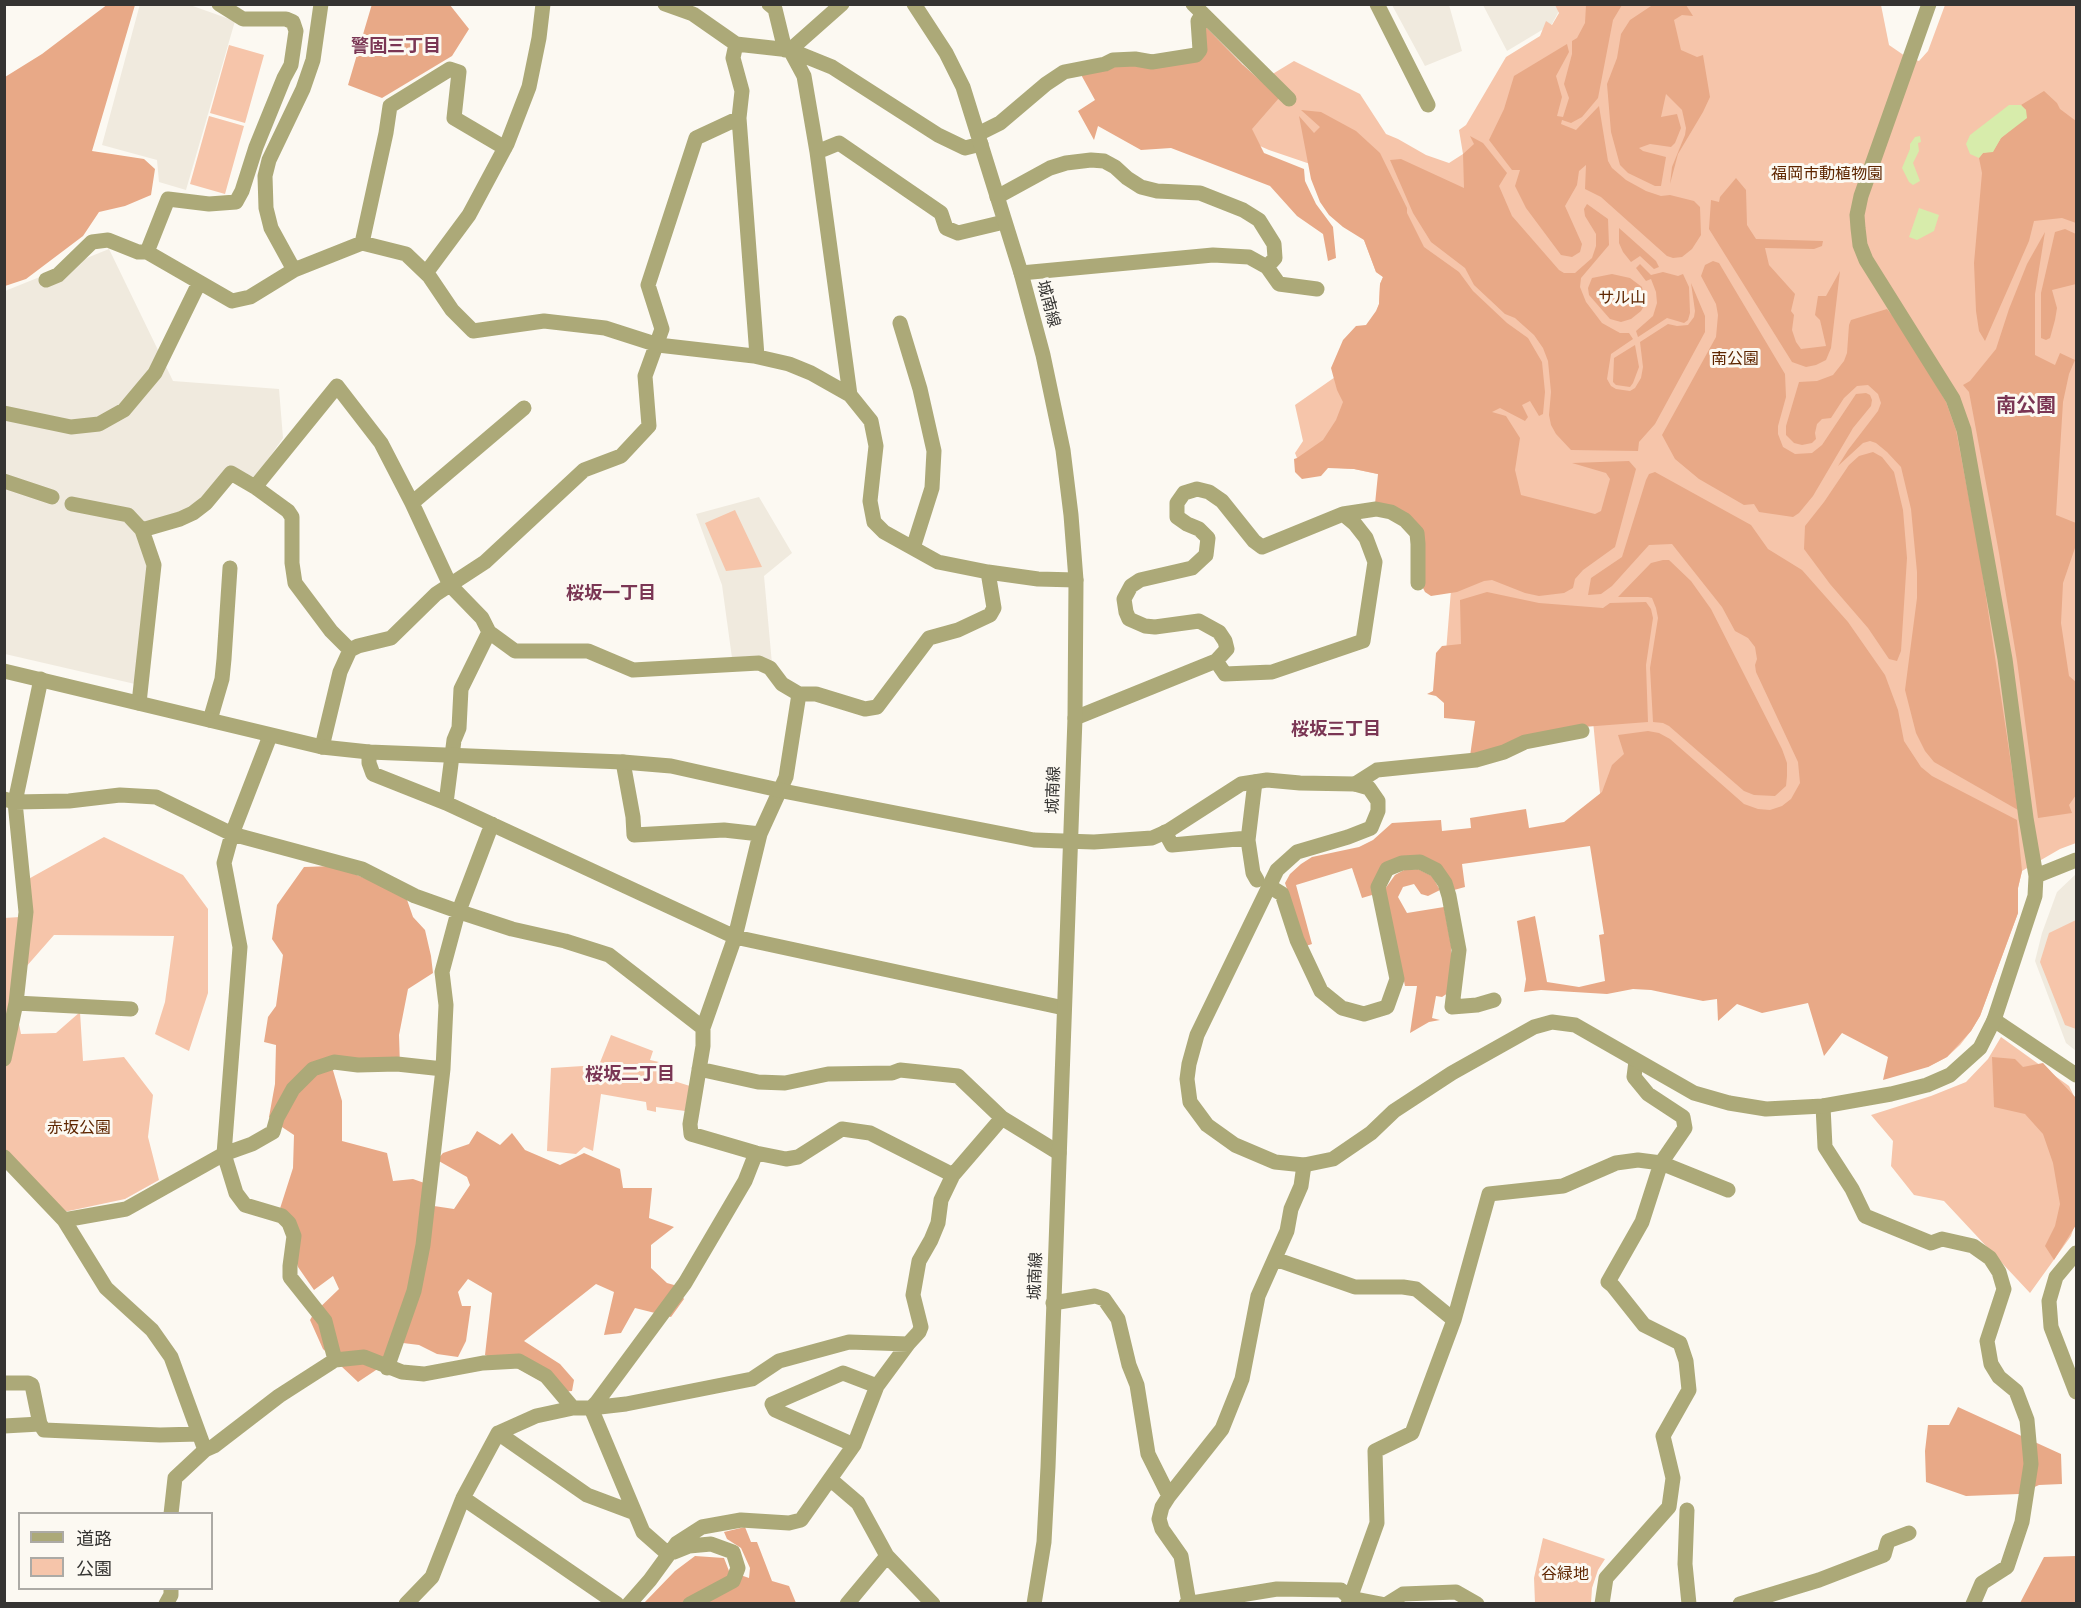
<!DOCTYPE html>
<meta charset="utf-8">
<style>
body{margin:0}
#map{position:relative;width:2081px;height:1608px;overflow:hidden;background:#fcf9f2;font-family:Helvetica,"Noto Sans JP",sans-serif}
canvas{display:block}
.frame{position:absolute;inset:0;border:6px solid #353432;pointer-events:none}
.legend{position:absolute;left:18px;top:1512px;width:195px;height:78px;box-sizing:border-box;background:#fcf9f2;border:2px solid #acaaa5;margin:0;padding:8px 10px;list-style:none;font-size:18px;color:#353432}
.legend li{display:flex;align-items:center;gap:12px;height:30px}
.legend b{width:30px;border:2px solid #acaaa5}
</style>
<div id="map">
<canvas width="2081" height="1608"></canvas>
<div class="frame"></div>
<ul class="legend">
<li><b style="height:8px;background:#aca978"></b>道路</li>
<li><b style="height:16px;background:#f6c5aa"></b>公園</li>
</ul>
</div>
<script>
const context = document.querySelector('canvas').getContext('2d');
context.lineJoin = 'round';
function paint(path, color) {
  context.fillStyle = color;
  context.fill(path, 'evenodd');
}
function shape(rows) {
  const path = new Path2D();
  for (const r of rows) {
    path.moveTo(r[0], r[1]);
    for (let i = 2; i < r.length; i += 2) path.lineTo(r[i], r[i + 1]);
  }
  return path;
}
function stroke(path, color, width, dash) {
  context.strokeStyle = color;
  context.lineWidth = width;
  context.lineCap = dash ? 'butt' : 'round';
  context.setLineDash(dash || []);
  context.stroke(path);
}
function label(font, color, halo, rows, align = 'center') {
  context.font = font + ' Helvetica,"Noto Sans JP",sans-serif';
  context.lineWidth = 6;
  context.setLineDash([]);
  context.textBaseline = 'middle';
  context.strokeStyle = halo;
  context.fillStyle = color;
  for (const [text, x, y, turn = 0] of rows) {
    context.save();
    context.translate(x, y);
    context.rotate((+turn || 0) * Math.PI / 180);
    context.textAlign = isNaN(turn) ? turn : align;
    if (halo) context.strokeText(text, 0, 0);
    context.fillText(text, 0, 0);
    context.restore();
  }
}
paint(shape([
 [140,4,190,5,235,21,186,190,159,182,157,160,102,145],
 [1392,5,1449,5,1462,51,1425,66],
 [1483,5,1555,5,1559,11,1552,24,1507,51],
 [109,249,173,381,279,389,283,438,255,478,228,467,192,510,145,525,148,556,135,684,5,654,5,291],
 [759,497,792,553,764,576,772,664,754,656,732,658,722,585,696,514],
 [2076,874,2076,1051,2066,1043,2035,961,2042,933,2057,892]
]), '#f0eade');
paint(shape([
 [1555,5,1881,5,1889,45,1905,56,1919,61,1928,51,1945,5,2076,5,2076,843,2060,849,2022,871,2018,888,2018,913,1980,1016,1971,1031,1960,1045,1947,1057,1928,1067,1864,1019,1620,947,1600,793,1589,680,1446,652,1451,590,1396,478,1354,469,1323,467,1297,458,1295,453,1303,441,1295,405,1338,375,1375,316,1379,304,1380,284,1383,277,1376,272,1364,240,1319,167,1269,150,1217,127,1243,65,1261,81,1294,61,1360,94,1386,134,1398,139,1426,155,1449,163,1463,154,1459,130,1466,125,1506,57,1540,36,1546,21,1552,25,1559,13],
 [229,45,264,55,245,123,210,113],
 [209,116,244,126,225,194,190,184],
 [735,510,762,567,726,571,705,523],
 [104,837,183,875,208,909,208,993,189,1051,155,1034,165,1002,174,936,54,935,11,984,21,1034,56,1033,80,1012,83,1061,124,1057,153,1095,148,1137,159,1180,125,1199,64,1212,5,1151,4,918,20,917,23,882],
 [2076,920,2076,1029,2065,1025,2040,962,2049,933],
 [611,1035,653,1051,650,1060,659,1062,661,1077,690,1086,685,1111,656,1107,656,1112,647,1110,646,1102,601,1094,593,1151,584,1147,576,1154,547,1151,551,1068,599,1065],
 [2001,1037,2069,1086,2076,1100,2076,1221,2071,1236,2030,1293,1944,1201,1914,1195,1891,1166,1893,1141,1871,1115,1931,1096,1966,1082,1988,1059],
 [1543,1538,1605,1559,1598,1570,1592,1588,1591,1603,1535,1603,1534,1578]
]), '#f6c5aa');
paint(shape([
 [108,4,135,5,92,151,144,159,155,169,151,195,125,206,99,212,83,236,26,279,5,286,5,77,42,54],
 [372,4,450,5,469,29,452,56,382,98,348,85],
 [1586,5,1622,5,1613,20,1598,98,1582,117,1571,123,1562,120,1561,124,1576,130,1599,106,1608,161,1612,168,1626,180,1646,191,1661,196,1670,195,1694,201,1700,207,1701,235,1692,249,1682,257,1673,258,1667,256,1601,197,1585,189,1586,165,1579,171,1577,185,1565,206,1582,244,1580,252,1572,257,1561,255,1526,208,1515,186,1520,170,1512,170,1489,140,1504,109,1514,76,1567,44,1569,52,1556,76,1562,97,1557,116,1563,117,1569,98,1564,84,1572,54,1572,41,1577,38,1585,23],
 [1660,5,1686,5,1693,16,1682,15,1674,20,1681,50,1697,57,1703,55,1710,97,1703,112,1678,154,1670,184,1672,167,1685,135,1686,128,1682,110,1666,94,1661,117,1677,114,1681,128,1675,143,1671,147,1650,144,1639,148,1643,151,1666,157,1661,186,1655,186,1628,173,1620,165,1611,132,1607,84,1617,58,1621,34,1630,20,1651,6],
 [1201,22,1243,65,1279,98,1252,129,1264,153,1304,169,1305,181,1316,204,1333,227,1336,258,1328,261,1323,234,1297,216,1270,186,1171,148,1141,150,1098,126,1094,140,1078,111,1095,100,1079,71,1124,62,1200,59],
 [2044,91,2057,103,2060,109,2076,121,2076,223,2062,218,2034,221,2029,241,1985,341,1979,331,1976,311,1974,263,1982,173,1979,158,1983,153,1993,151,2001,138,2026,117,2026,110,2021,105],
 [1301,110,1321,112,1356,131,1380,153,1407,208,1407,213,1424,247,1459,272,1473,291,1507,323,1528,338,1542,362,1545,392,1543,414,1539,416,1530,401,1522,405,1528,417,1525,421,1500,408,1492,412,1506,416,1520,438,1515,470,1521,495,1595,514,1601,511,1610,479,1606,473,1572,463,1629,461,1636,469,1615,547,1583,570,1575,579,1573,588,1564,593,1539,596,1525,593,1492,580,1484,581,1457,592,1431,596,1425,592,1421,584,1424,541,1375,504,1378,474,1354,469,1328,468,1321,476,1302,479,1295,472,1294,459,1297,458,1323,440,1336,420,1343,402,1337,390,1331,368,1343,340,1356,326,1366,325,1376,311,1379,304,1380,284,1383,277,1376,272,1364,240,1343,227,1329,215,1320,202,1311,179,1299,116,1314,133,1320,127],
 [1470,136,1483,143,1507,173,1499,186,1512,216,1559,270,1564,273,1575,273,1592,258,1596,246,1596,234,1585,216,1584,209,1587,204,1608,219,1609,245,1581,278,1580,287,1586,302,1602,323,1620,333,1629,333,1633,339,1611,354,1607,379,1611,386,1616,389,1630,391,1635,388,1641,378,1643,367,1640,342,1668,324,1677,326,1688,325,1694,317,1695,311,1691,283,1705,316,1705,332,1655,424,1639,442,1638,451,1571,450,1556,434,1551,425,1549,415,1551,392,1548,361,1543,348,1534,335,1515,318,1505,314,1474,285,1465,268,1431,242,1413,213,1390,160,1401,159,1464,188,1463,154,1474,144],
 [1736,178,1746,190,1747,225,1756,239,1823,241,1822,246,1814,249,1765,248,1769,265,1795,294,1791,311,1794,315,1792,330,1796,342,1801,349,1826,346,1820,320,1815,315,1818,296,1826,296,1840,271,1831,348,1826,360,1816,365,1806,367,1792,362,1709,229,1711,200,1719,202,1720,197],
 [1619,228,1656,261,1659,267,1654,269,1640,256,1631,262,1623,252,1619,243],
 [2065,229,2076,234,2076,284,2052,290,2057,308,2055,320,2050,338,2046,340,2041,338,2041,293,2055,232],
 [2045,232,2035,294,2035,355,2055,365,2060,353,2075,360,2069,374,2063,402,2056,515,2076,523,2076,545,2063,583,2061,623,2069,676,2076,682,2076,795,2069,805,2072,813,2038,818,2017,661,1999,553,1969,392,1963,385,1970,381,1996,349,2009,309,2027,264],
 [1713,261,1719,263,1785,374,1786,397,1778,426,1778,434,1783,447,1795,454,1812,453,1822,445,1856,394,1866,393,1870,395,1872,400,1871,406,1853,428,1813,496,1799,513,1793,517,1759,512,1754,504,1744,505,1699,479,1675,459,1662,435,1716,337,1718,315,1716,304,1701,276,1705,265],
 [1640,264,1651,275,1663,272,1678,276,1683,274,1689,287,1690,313,1688,320,1684,323,1667,318,1638,337,1636,331,1653,316,1657,303,1656,292,1651,279,1646,281,1636,268],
 [1612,274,1630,278,1642,287,1645,304,1641,311,1631,319,1621,322,1610,319,1589,295,1588,288,1592,278],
 [1887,309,1900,325,1946,402,1956,430,1980,557,2018,810,1934,762,1925,751,1916,733,1905,690,1917,598,1917,572,1911,509,1901,467,1887,452,1876,443,1870,441,1863,443,1838,466,1848,450,1878,411,1881,403,1878,394,1868,385,1857,386,1844,398,1831,418,1822,419,1817,424,1815,433,1816,439,1812,443,1802,445,1794,443,1786,435,1786,426,1799,382,1817,381,1833,375,1844,361,1847,353,1849,325,1851,320],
 [1635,345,1639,367,1633,383,1630,387,1616,385,1613,382,1614,358],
 [1873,452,1882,457,1894,472,1903,510,1907,558,1901,651,1897,661,1889,659,1868,628,1830,584,1804,549,1805,526,1824,502,1849,465,1859,456],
 [1655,472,1751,525,1768,549,1802,570,1848,622,1885,675,1898,710,1904,741,1921,767,1932,776,2017,820,2022,871,2018,888,2018,913,1980,1016,1971,1031,1947,1057,1928,1067,1883,1080,1888,1057,1842,1033,1824,1056,1808,1003,1762,1013,1737,1004,1718,1021,1717,999,1703,1001,1651,990,1633,989,1607,994,1541,990,1524,992,1526,979,1517,921,1535,916,1547,982,1579,987,1605,981,1599,935,1604,934,1590,846,1462,864,1465,887,1454,890,1423,856,1372,887,1372,895,1362,898,1352,868,1296,885,1312,944,1306,946,1285,883,1290,874,1301,864,1312,857,1359,847,1373,840,1392,823,1441,820,1442,831,1471,828,1470,818,1526,809,1529,828,1564,822,1602,792,1612,765,1624,754,1618,735,1648,731,1659,733,1670,739,1744,804,1758,809,1770,810,1782,806,1791,799,1800,783,1798,762,1756,672,1755,665,1757,659,1755,647,1748,638,1735,631,1722,607,1672,544,1649,545,1612,586,1601,594,1588,595,1591,578,1622,557,1646,480,1649,474],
 [1663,560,1669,560,1691,581,1711,609,1782,749,1787,763,1787,776,1786,786,1775,796,1754,795,1744,791,1669,726,1663,723,1653,722,1650,668,1658,618,1656,608,1652,598,1648,597,1618,597,1651,563],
 [1487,592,1539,603,1603,608,1610,603,1646,602,1651,609,1653,618,1646,665,1648,722,1583,727,1470,756,1475,721,1444,718,1444,703,1436,696,1427,694,1433,691,1436,653,1442,646,1461,644,1460,600],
 [334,866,405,894,413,917,425,930,431,956,433,973,408,989,399,1035,400,1067,332,1067,342,1101,342,1141,387,1153,393,1181,413,1179,430,1185,434,1206,454,1209,470,1185,467,1177,437,1160,443,1153,469,1144,477,1131,500,1145,512,1133,525,1150,560,1165,584,1153,620,1169,623,1188,652,1188,649,1218,674,1227,651,1245,651,1268,667,1283,674,1285,684,1299,671,1317,635,1308,621,1333,604,1335,614,1292,596,1284,524,1341,560,1364,574,1380,572,1391,560,1392,521,1370,485,1355,492,1293,468,1279,458,1292,462,1306,471,1306,466,1341,458,1357,437,1354,419,1345,403,1343,379,1368,358,1382,323,1349,310,1320,314,1313,339,1289,333,1276,314,1290,298,1267,287,1228,276,1221,293,1168,294,1135,273,1121,269,1117,275,1084,276,1045,264,1042,268,1017,276,1006,283,955,272,939,277,905,304,867],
 [1418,869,1432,876,1440,890,1428,896,1421,894,1414,884,1403,887,1398,897,1407,913,1444,907,1451,945,1451,961,1448,993,1442,997,1436,996,1432,1018,1440,1020,1429,1022,1410,1033,1417,986,1405,986,1385,889,1395,875,1404,870],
 [1992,1057,2015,1059,2023,1067,2043,1063,2076,1098,2076,1225,2054,1260,2045,1246,2055,1226,2060,1204,2053,1163,2043,1134,2025,1114,1994,1107],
 [1958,1407,2061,1454,2062,1484,2039,1485,2019,1494,1966,1496,1926,1482,1925,1451,1928,1425,1949,1425],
 [745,1527,751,1542,757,1542,772,1581,789,1586,796,1603,643,1604,675,1571,695,1556,724,1558,729,1571,749,1578,750,1568,741,1548,727,1539,724,1532],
 [2076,1556,2076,1603,2020,1603,2044,1557]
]), '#e8a987');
paint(shape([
 [2009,105,2021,105,2026,110,2027,118,2001,138,1993,152,1983,153,1979,158,1970,154,1966,144,1970,135],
 [1920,136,1921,142,1918,143,1919,151,1913,163,1920,181,1913,185,1909,182,1902,168,1910,149,1910,144,1915,137],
 [1919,208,1939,215,1934,231,1917,240,1909,237]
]), '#d7ecab');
stroke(shape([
 [665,4,693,14,736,44,790,50,832,67,938,135,965,148,981,144],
 [769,4,775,9,785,50],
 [1193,4,1289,99],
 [1377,4,1428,105],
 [739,118,757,356],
 [978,134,1000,123,1046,84,1064,72,1105,64,1113,60,1135,59,1152,62,1196,55,1200,50,1198,21,1202,15],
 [817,152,839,143,941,213,946,228,958,233,1004,222],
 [997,197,1050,168,1066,163,1091,160,1104,161,1115,167,1127,178,1141,187,1157,191,1200,193,1243,210,1259,220,1274,244,1275,258,1267,267],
 [362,243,386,133,390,106,450,69,459,72,454,118,505,148],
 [147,252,168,199,209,204,236,202,242,191,256,147,284,78,291,65,296,31,293,22,286,19,243,19,219,4],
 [294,270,271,228,266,208,265,176,269,160,303,89,313,60,321,4],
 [426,273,469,215,507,144,529,87,539,38,543,4],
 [1021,273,1213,255,1249,257,1267,267,1279,284,1317,289],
 [46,280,58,275,92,242,108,240,138,252,147,252,232,301,250,297,294,270,362,243,406,254,429,276,452,310,473,331,544,321,605,328,658,345,754,356,789,364,811,373,850,395,817,152,804,76,790,50,842,4],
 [900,323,920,389,934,451,932,488,913,548],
 [850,395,871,421,876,446,870,501,874,522,884,532,938,562,988,572],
 [4,413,71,427,99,424,124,410,155,373,199,283],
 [4,481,52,497],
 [255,487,337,386,381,443,412,503,450,585,482,618,489,632,515,651,588,651,633,670,759,663,770,668,782,684,799,694,786,777,760,834,735,937,703,1028,703,1046,690,1124,691,1134,756,1153,786,1159,798,1157,842,1129,870,1133,953,1175,1002,1118,1059,1153],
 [412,503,524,408],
 [72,504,128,515,142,530,154,565,139,703],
 [1343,514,1376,509,1391,512,1405,520,1417,533,1418,544,1418,583],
 [142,530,180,519,193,513,206,503,231,473,255,487,288,511,292,517,292,563,295,583,331,631,350,650],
 [41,679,15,802,69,801,120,795,156,797,232,834,362,869,415,896,460,912,512,929,565,941,609,955,703,1028],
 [799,694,816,694,865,709,877,707,929,638,958,630,990,615,994,608,988,572,1038,579,1076,580],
 [1075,718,1216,661,1227,649,1225,641,1219,632,1199,621,1155,627,1145,626,1129,619,1126,612,1124,599,1131,586,1140,580,1192,568,1206,555,1208,538,1199,529,1187,524,1177,517,1177,503,1184,493,1197,489,1209,492,1222,501,1254,541,1262,547,1343,514,1355,524,1366,538,1375,562,1363,641,1272,672,1225,674,1216,661],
 [210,720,222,679,224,659,230,568],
 [270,736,232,834,224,863,240,947,224,1154,236,1193,245,1205,282,1216,289,1223,294,1236,290,1266,290,1277,325,1321,335,1360],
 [322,747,340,672,350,650,358,646,391,638,436,594,485,562,584,470,621,456,649,426,645,376,662,329,648,285,696,138,739,118,742,91,733,58,736,44],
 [369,752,369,763,373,774,446,803,735,937,1064,1008],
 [623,762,633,817,634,835,724,830,760,834],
 [1255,782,1248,840,1253,873,1257,880],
 [1355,784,1377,770,1476,760,1504,752,1525,742,1582,731],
 [4,799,15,802,26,912,16,1003],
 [446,803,454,740,459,728,461,689,489,632],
 [1165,832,1172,845,1248,838],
 [1269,886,1282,894,1297,940,1321,991,1342,1008,1364,1014,1387,1007,1397,979,1378,887,1387,869,1402,863,1420,862,1436,870,1445,883,1449,896,1459,950,1452,1007,1477,1005,1494,1000],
 [1994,1020,2076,1075],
 [4,1059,16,1003,131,1009],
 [699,1069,758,1082,785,1083,828,1074,892,1073,900,1070,958,1076,1002,1118],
 [1823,1106,1825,1147,1852,1189,1865,1216,1931,1243,1942,1239,1973,1246,1990,1258,1999,1272,2004,1289,1987,1341,1991,1364,1999,1377,2016,1391,2027,1420,2031,1464,2022,1522,2007,1567,1982,1583,1973,1604],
 [4,1157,64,1220,106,1288,152,1330,171,1357,205,1450],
 [64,1220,126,1209,224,1154,252,1144,273,1132,277,1118,293,1089,313,1069,334,1062,358,1065,397,1064,443,1069],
 [2076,1253,2056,1277,2049,1301,2051,1327,2076,1392],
 [1275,1259,1355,1287,1403,1287,1416,1289,1454,1320],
 [1053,1303,1095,1296,1104,1299,1118,1319,1129,1365,1137,1385,1148,1454,1169,1496],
 [908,1344,919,1332,921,1327,913,1295,919,1261,931,1240,938,1223,941,1200,953,1175],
 [387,1368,414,1291,423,1245,443,1069,446,1005,442,972,457,916,492,824],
 [4,1383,28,1383,32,1385,40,1424,44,1430,160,1435,199,1434],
 [4,1426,40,1424],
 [498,1433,587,1495,635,1513],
 [854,1445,775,1410,772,1404,843,1373,877,1386],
 [830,1479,858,1503,887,1556,933,1604],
 [463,1498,617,1604],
 [1687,1510,1685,1564,1689,1604],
 [171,1514,175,1478,205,1450,214,1446,279,1396,335,1360,364,1357,402,1372,424,1374,483,1363,519,1361,546,1376,573,1408],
 [674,1552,689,1546,711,1544,733,1552,738,1568,733,1581,690,1604],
 [1189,1603,1181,1556,1162,1529,1159,1519,1162,1507,1169,1496,1222,1429,1242,1379,1258,1296,1287,1231,1291,1209,1301,1186,1304,1165],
 [166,1604,171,1595,171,1588],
 [406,1604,432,1577,463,1498,498,1433,536,1416,573,1408,591,1408,597,1402,685,1283,745,1181,756,1153],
 [629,1604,650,1580,677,1543,702,1527,741,1520,789,1523,801,1520,854,1445,877,1386,908,1344,849,1342,779,1361,752,1379,626,1404,591,1408,643,1532,668,1554],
 [847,1604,887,1556],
 [1186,1604,1277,1589,1341,1590,1350,1598,1381,1604],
 [1348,1604,1377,1523,1375,1451,1412,1433,1454,1320,1489,1194,1563,1186,1616,1163,1638,1160,1661,1163,1728,1190],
 [1387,1604,1403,1594,1456,1592,1477,1604],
 [1602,1604,1606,1578,1669,1507,1673,1478,1663,1436,1689,1390,1686,1361,1680,1343,1644,1325,1613,1286,1608,1282,1642,1222,1661,1163,1685,1128,1683,1117,1648,1094,1634,1077,1636,1061],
 [1740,1604,1819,1580,1884,1555,1888,1541,1909,1533]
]), '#aca978', 15);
stroke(shape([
 [914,4,946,53,963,87,1021,273,1043,355,1063,450,1071,515,1076,580,1075,718,1048,1467,1044,1542,1034,1604],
 [4,671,322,747,369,752,623,762,671,766,788,792,1034,840,1094,842,1152,838,1168,831,1241,784,1267,780,1300,783,1355,784,1369,788,1378,801,1378,811,1371,828,1348,837,1297,852,1277,870,1197,1035,1189,1064,1187,1079,1190,1102,1207,1125,1235,1145,1275,1162,1304,1165,1333,1159,1371,1133,1394,1111,1452,1073,1534,1027,1552,1022,1575,1025,1694,1093,1729,1103,1766,1109,1823,1106,1891,1094,1927,1085,1950,1075,1980,1048,1994,1020,2035,896,2036,876,2026,818,2005,659,1964,430,1953,399,1866,260,1860,245,1858,228,1857,215,1861,196,1929,4],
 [2036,876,2076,860]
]), '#aca978', 15);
label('16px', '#5e2600', '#fcf9f2', [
 ["福岡市動植物園",1827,175],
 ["サル山",1622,299],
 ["南公園",1735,360],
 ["赤坂公園",79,1129],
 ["谷緑地",1565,1575]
]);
label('16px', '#353432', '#fcf9f2', [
 ["城南線",1048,304,75],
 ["城南線",1054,790,-88],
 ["城南線",1036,1276,-88]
]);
label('bold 18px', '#7a3654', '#fcf9f2', [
 ["警固三丁目",396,47],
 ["桜坂一丁目",611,594],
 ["桜坂三丁目",1336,730],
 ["桜坂二丁目",630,1075]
]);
label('bold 20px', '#7a3654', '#fcf9f2', [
 ["南公園",2026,406]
]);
</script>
